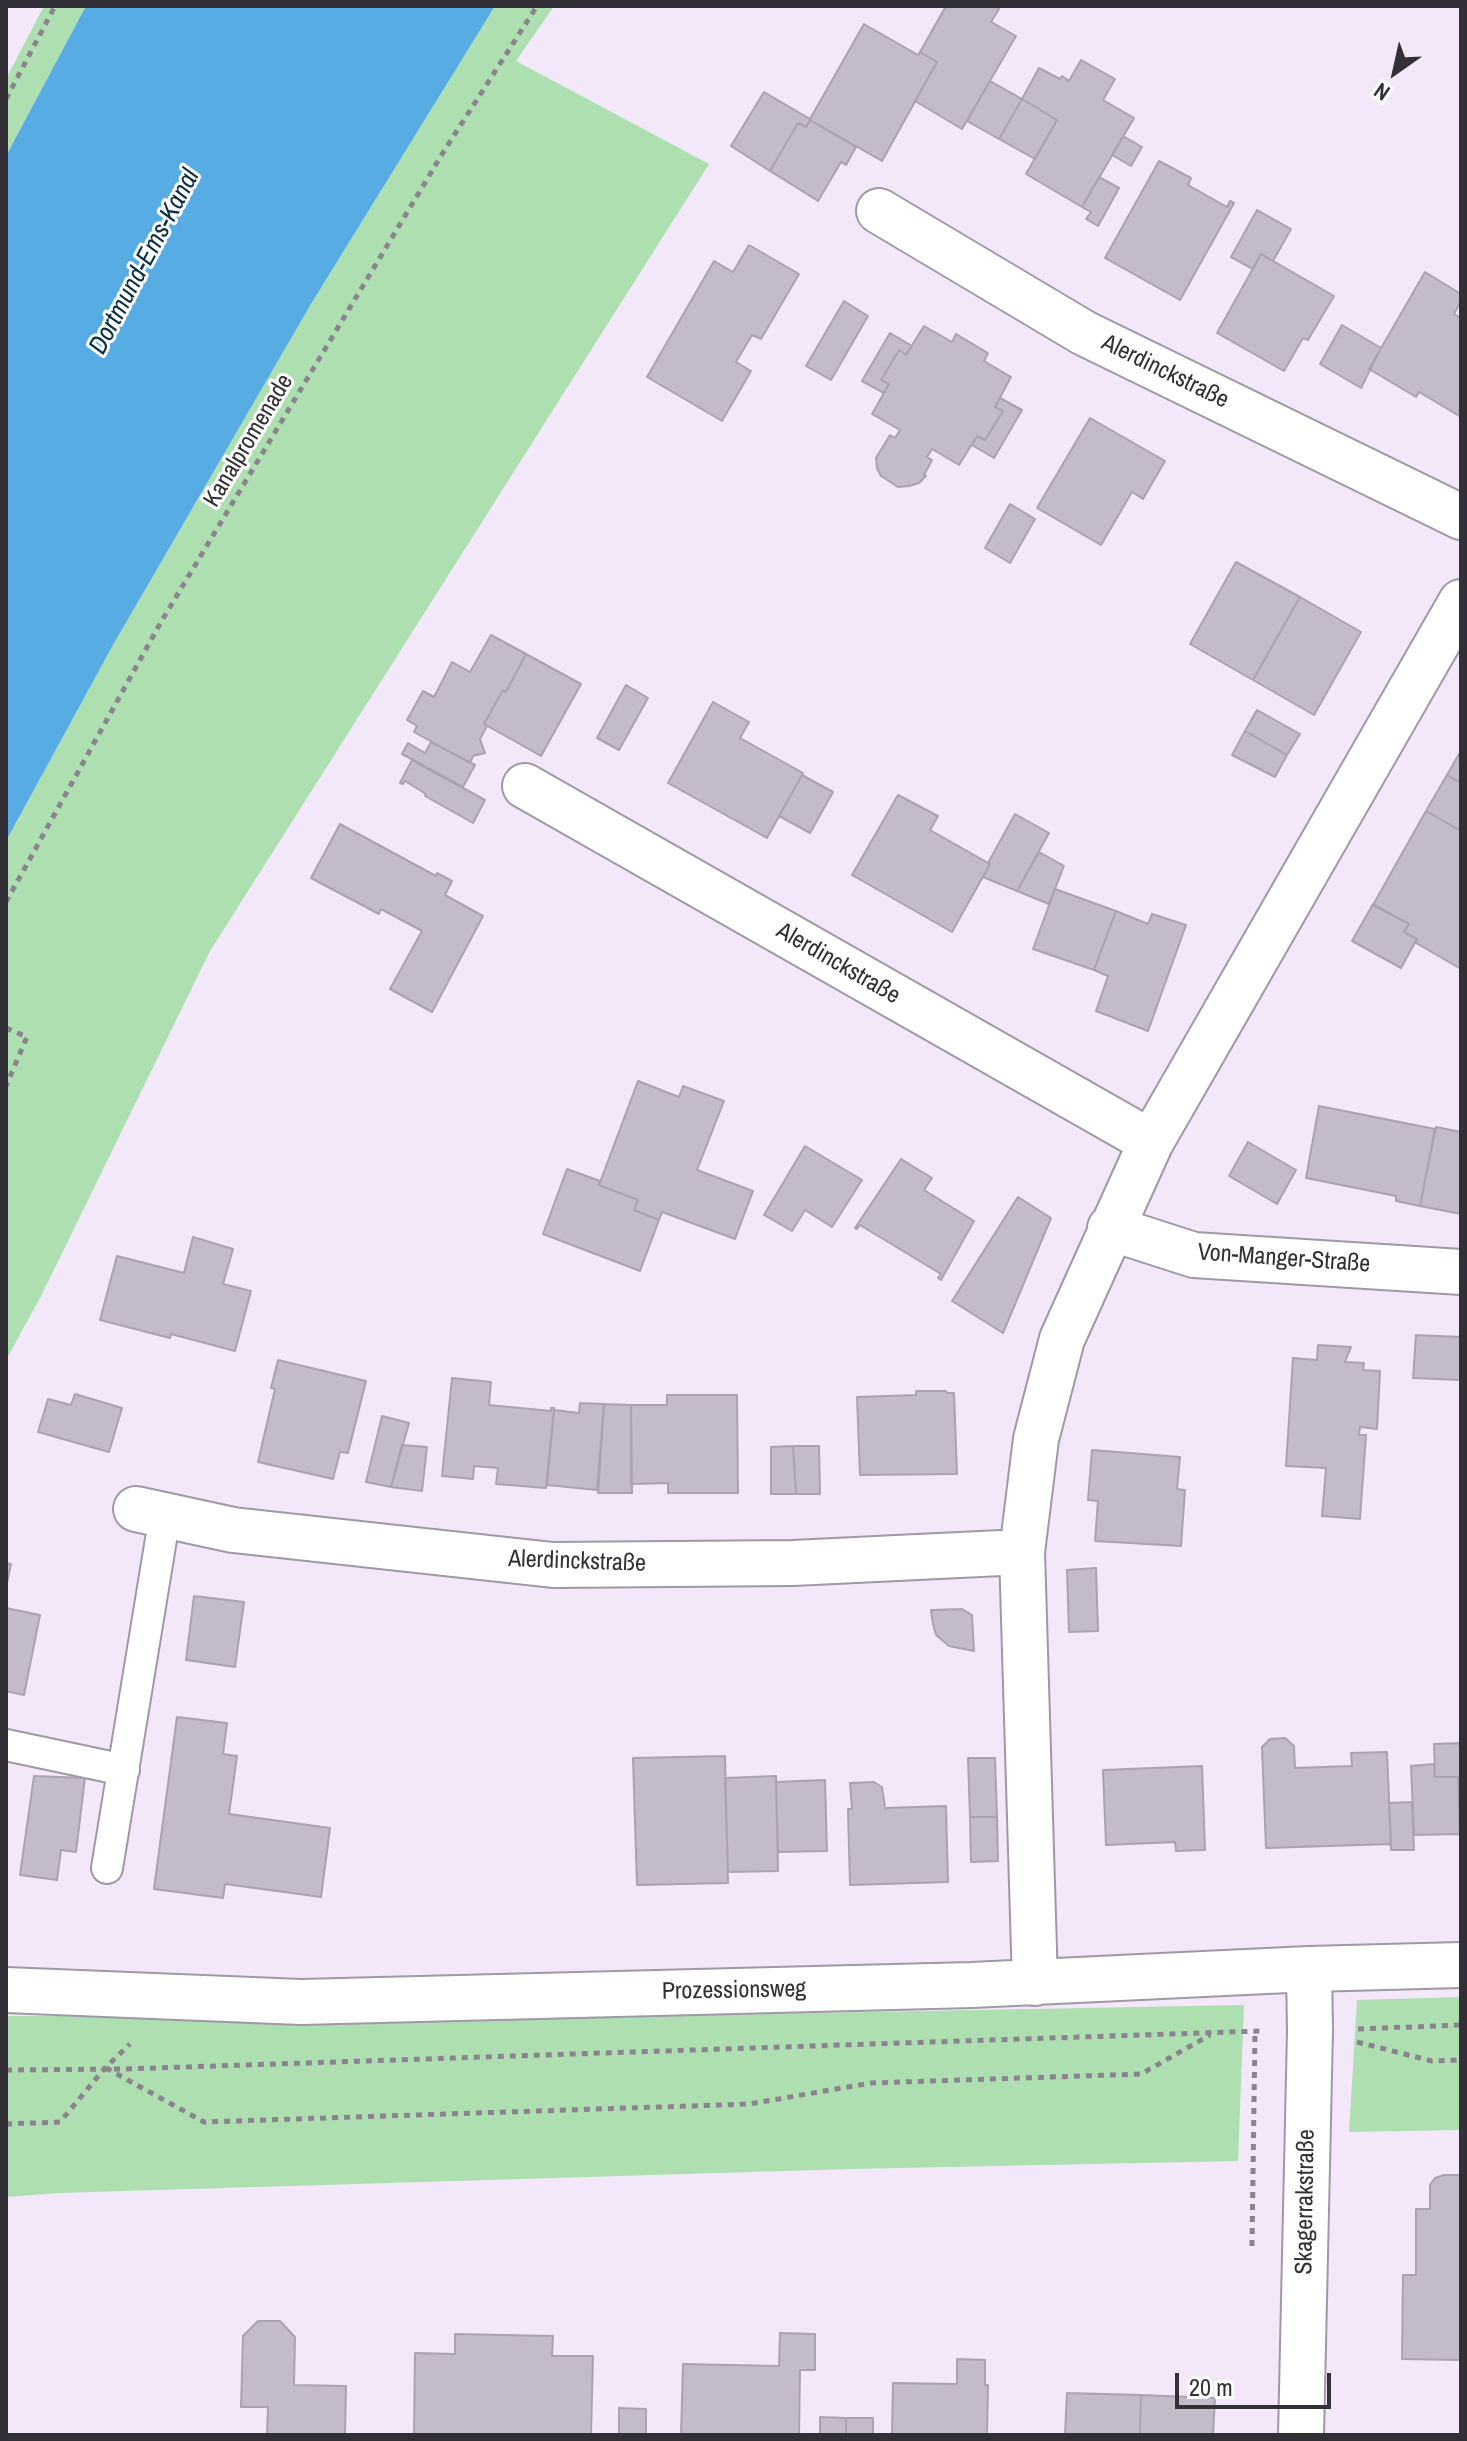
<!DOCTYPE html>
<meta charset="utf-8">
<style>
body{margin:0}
#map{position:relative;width:1467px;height:2441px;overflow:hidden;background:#f2e8f9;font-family:"Archivo Narrow",sans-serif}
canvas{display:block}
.frame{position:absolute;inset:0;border:8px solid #332f36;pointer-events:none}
.north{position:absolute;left:1355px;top:32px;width:80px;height:80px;-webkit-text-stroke:6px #fff;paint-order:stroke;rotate:214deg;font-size:22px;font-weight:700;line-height:32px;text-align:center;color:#332f36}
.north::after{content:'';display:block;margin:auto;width:28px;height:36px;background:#332f36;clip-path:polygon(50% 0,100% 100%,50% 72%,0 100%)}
.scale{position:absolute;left:1175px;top:2373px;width:156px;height:36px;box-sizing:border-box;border:4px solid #332f36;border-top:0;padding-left:10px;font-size:24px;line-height:28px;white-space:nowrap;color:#332f36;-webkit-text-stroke:6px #fff;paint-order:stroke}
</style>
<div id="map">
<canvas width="1467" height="2441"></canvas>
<div class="frame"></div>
<div class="north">N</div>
<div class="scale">20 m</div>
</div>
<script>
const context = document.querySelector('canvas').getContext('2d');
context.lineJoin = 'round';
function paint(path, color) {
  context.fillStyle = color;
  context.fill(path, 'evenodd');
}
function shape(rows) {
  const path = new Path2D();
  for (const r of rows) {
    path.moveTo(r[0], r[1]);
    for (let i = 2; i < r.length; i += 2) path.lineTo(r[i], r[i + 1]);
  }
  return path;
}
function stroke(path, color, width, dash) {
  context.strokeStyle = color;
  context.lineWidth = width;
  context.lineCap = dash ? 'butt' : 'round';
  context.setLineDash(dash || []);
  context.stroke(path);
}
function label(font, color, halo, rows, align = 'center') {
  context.font = font + ' "Archivo Narrow",sans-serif';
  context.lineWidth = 6;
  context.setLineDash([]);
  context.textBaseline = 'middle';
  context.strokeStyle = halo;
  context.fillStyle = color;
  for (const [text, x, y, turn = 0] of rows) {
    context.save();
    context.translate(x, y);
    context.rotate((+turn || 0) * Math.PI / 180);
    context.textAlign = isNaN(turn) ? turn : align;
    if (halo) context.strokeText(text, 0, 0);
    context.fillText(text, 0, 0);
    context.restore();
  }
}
paint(shape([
 [44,6,86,6,6,156,6,79],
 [495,6,554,6,516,61,709,164,210,951,41,1296,6,1360,6,841,113,645,311,304],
 [1461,1997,1461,2130,1349,2132,1357,2000],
 [1244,2005,1238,2161,850,2169,59,2193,6,2197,6,2016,654,2016]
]), '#aedfb0');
paint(shape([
 [86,6,495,6,311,304,113,645,6,841,6,156]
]), '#57ace4');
const building = shape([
 [946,6,994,6,999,9,991,22,1016,36,962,129,915,101,937,62,920,52,946,6],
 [864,24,918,55,920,52,937,62,882,161,810,120,806,127,798,123,770,171,731,146,764,92,810,119,864,24],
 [1081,60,1115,79,1103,100,1134,118,1082,207,1026,174,1057,120,1022,99,1039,68,1060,79,1062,76,1069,81,1081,60],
 [990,81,1022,99,999,139,967,121,990,81],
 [1022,99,1057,120,1035,159,999,139,1022,99],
 [810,120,856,147,846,165,841,162,818,201,770,171,798,123,806,127,810,120],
 [1123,136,1142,147,1131,166,1112,155,1123,136],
 [1159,161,1191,178,1188,185,1227,207,1230,201,1234,203,1180,300,1105,258,1159,161],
 [1099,177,1119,188,1098,226,1086,219,1091,212,1082,207,1099,177],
 [1257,210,1291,229,1273,261,1261,254,1253,269,1231,257,1257,210],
 [749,245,799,274,761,339,752,335,736,362,751,371,722,421,647,377,714,261,733,272,749,245],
 [1261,254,1334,296,1308,340,1303,338,1284,371,1217,333,1261,254],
 [1425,272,1461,294,1461,301,1454,314,1461,318,1461,417,1419,392,1416,397,1369,369,1425,272],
 [844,301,868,316,831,380,806,366,844,301],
 [1342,325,1381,348,1361,388,1320,364,1342,325],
 [924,326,952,342,956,334,988,353,984,361,1011,377,995,407,1003,411,985,440,977,436,959,465,932,449,927,457,932,460,924,475,926,476,919,483,909,486,898,487,881,476,877,468,876,458,890,435,895,438,900,430,872,414,889,384,881,380,899,350,906,355,924,326],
 [890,333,912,346,906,355,899,350,881,380,889,384,884,393,862,381,890,333],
 [1000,398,1022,410,994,458,972,445,977,436,985,440,1003,411,995,407,1000,398],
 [1090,418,1165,461,1143,499,1132,492,1101,545,1037,508,1090,418],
 [1010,504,1035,519,1010,563,985,548,1010,504],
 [1236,562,1300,597,1253,680,1190,644,1236,562],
 [1300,597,1361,632,1314,715,1253,680,1300,597],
 [491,635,526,654,506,692,503,690,484,724,487,726,480,739,485,753,473,756,470,763,414,732,417,726,407,720,423,691,434,697,452,662,470,672,491,635],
 [526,654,581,684,541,756,484,724,503,690,506,692,526,654],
 [626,685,648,698,619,750,597,738,626,685],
 [713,702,749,722,740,738,803,773,767,838,668,783,713,702],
 [1257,710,1300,734,1287,755,1245,731,1257,710],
 [1245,731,1287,755,1275,777,1232,755,1245,731],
 [431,742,475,765,463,787,402,754,408,743,425,753,431,742],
 [1459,754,1461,755,1461,783,1447,775,1459,754],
 [412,760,485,800,473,823,425,796,426,794,405,781,403,784,400,783,412,760],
 [802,775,833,792,810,833,779,816,802,775],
 [1447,775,1461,783,1461,831,1426,811,1447,775],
 [898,795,938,816,930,830,990,864,952,932,852,875,898,795],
 [1426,811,1461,831,1461,969,1416,943,1417,939,1404,932,1409,924,1373,905,1426,811],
 [1015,814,1049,833,1017,891,983,877,990,864,988,863,1015,814],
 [340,824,436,876,437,873,452,881,445,895,483,916,432,1012,390,989,422,931,381,909,379,914,311,878,340,824],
 [1039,852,1064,866,1049,904,1017,891,1039,852],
 [1055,889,1116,911,1094,970,1033,949,1055,889],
 [1373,904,1409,924,1404,932,1417,939,1401,968,1352,941,1373,904],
 [1116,911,1148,924,1152,914,1186,925,1148,1031,1096,1011,1108,976,1094,970,1116,911],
 [638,1081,679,1097,683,1086,724,1101,697,1170,753,1191,735,1239,662,1212,659,1220,634,1210,638,1200,599,1185,638,1081],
 [1319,1106,1435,1129,1420,1206,1396,1201,1396,1196,1306,1178,1319,1106],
 [1436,1127,1461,1132,1461,1214,1420,1206,1436,1127],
 [1248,1142,1296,1170,1277,1204,1229,1176,1248,1142],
 [805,1146,862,1180,832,1227,805,1210,792,1231,764,1215,805,1146],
 [901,1159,932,1178,924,1190,974,1221,941,1280,938,1278,941,1274,860,1225,857,1229,855,1228,901,1159],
 [567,1169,600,1181,599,1185,638,1200,634,1210,659,1220,640,1271,543,1234,567,1169],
 [1018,1197,1051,1218,1003,1333,952,1301,1018,1197],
 [193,1237,233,1249,223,1284,251,1291,235,1351,171,1334,170,1338,100,1320,117,1256,184,1273,193,1237],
 [1416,1335,1461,1337,1461,1380,1413,1378,1416,1335],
 [1318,1345,1351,1347,1345,1362,1364,1363,1363,1370,1380,1371,1377,1429,1360,1427,1359,1435,1366,1435,1360,1519,1322,1516,1326,1468,1286,1466,1293,1358,1317,1360,1318,1345],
 [278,1360,366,1381,348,1453,340,1452,333,1479,258,1462,275,1389,271,1388,278,1360],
 [452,1378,491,1382,489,1405,551,1411,551,1408,554,1408,546,1488,496,1484,498,1468,474,1466,473,1479,442,1476,452,1378],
 [916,1391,946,1391,947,1393,954,1393,957,1474,860,1475,857,1397,916,1395,916,1391],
 [75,1394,122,1408,109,1452,38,1432,48,1399,71,1405,75,1394],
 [667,1395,737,1395,738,1493,668,1493,668,1483,631,1484,631,1405,667,1405,667,1395],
 [580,1403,604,1404,597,1490,547,1485,554,1410,579,1413,580,1403],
 [604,1404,631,1405,632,1493,598,1493,604,1404],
 [382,1416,409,1423,391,1487,366,1482,382,1416],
 [402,1445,427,1447,422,1491,391,1487,402,1445],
 [793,1446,819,1446,820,1494,796,1494,793,1446],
 [793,1446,796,1494,771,1494,771,1447,793,1446],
 [1092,1450,1180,1457,1177,1489,1185,1490,1181,1546,1095,1541,1098,1501,1088,1500,1092,1450],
 [6,1563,11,1564,6,1588,6,1563],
 [1096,1568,1098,1631,1069,1632,1067,1570,1096,1568],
 [194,1596,244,1602,235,1667,186,1660,194,1596],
 [6,1608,40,1615,24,1695,6,1691,6,1608],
 [962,1609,972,1615,974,1651,949,1646,936,1635,933,1624,931,1610,962,1609],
 [177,1717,227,1723,223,1754,237,1756,229,1814,330,1828,321,1897,225,1884,223,1898,154,1889,177,1717],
 [1285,1738,1294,1746,1295,1768,1352,1766,1351,1753,1387,1752,1391,1844,1266,1848,1262,1747,1270,1739,1285,1738],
 [1461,1743,1461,1836,1458,1777,1435,1777,1434,1744,1461,1743],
 [725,1756,728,1883,637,1885,633,1758,725,1756],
 [968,1758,995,1758,997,1817,970,1817,968,1758],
 [1434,1764,1435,1777,1458,1777,1460,1834,1414,1835,1411,1766,1434,1764],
 [1202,1766,1205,1850,1176,1851,1175,1842,1106,1845,1103,1770,1202,1766],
 [34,1776,85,1778,76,1852,61,1850,57,1880,20,1875,34,1776],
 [776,1776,778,1871,728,1872,725,1778,776,1776],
 [825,1780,827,1851,778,1852,776,1782,825,1780],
 [874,1782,882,1787,885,1808,946,1806,948,1882,850,1885,848,1809,852,1809,850,1783,874,1782],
 [1412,1802,1414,1850,1391,1850,1389,1803,1412,1802],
 [970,1817,997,1817,998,1861,971,1862,970,1817],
 [1444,2175,1461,2175,1461,2360,1402,2359,1403,2275,1416,2275,1416,2209,1430,2209,1430,2185,1435,2178,1444,2175],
 [258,2321,280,2321,295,2337,294,2385,346,2386,345,2435,267,2435,268,2407,241,2407,243,2336,258,2321],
 [780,2333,815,2334,815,2370,800,2370,799,2435,681,2435,683,2364,779,2366,780,2333],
 [455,2334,553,2336,552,2356,593,2356,591,2435,414,2435,415,2353,455,2354,455,2334],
 [957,2359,985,2360,985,2385,988,2385,987,2435,892,2435,893,2383,957,2384,957,2359],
 [1067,2393,1141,2395,1140,2435,1065,2435,1067,2393],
 [1141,2395,1215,2398,1213,2435,1140,2435,1141,2395],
 [619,2408,646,2409,646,2435,619,2435,619,2408],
 [820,2417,846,2418,846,2435,820,2435,820,2417],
 [846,2418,873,2418,873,2435,846,2435,846,2418]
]);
paint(building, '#c3baca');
stroke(building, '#aaa1b1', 2);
const lane = shape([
 [6,1745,124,1770],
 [107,1868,165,1515]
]);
const street = shape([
 [879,211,1084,333,1461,517],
 [525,786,1151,1142],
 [1110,1228,1194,1255,1461,1272],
 [136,1509,233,1530,553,1565,793,1563,1022,1552],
 [1035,1983,1022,1552,1036,1439,1062,1339,1151,1142,1461,602],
 [6,1990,301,2002,972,1985,1309,1969,1461,1965],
 [1301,2435,1310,2031,1309,1969]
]);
stroke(lane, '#a097a7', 34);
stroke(street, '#a097a7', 48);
stroke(shape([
 [6,99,55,6],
 [6,902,161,622,444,151,537,6],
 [6,1028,27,1037,6,1086],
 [1358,2029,1461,2025],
 [1357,2042,1432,2061,1461,2060],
 [106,2068,204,2122,749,2104,871,2083,1141,2074,1210,2035],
 [6,2070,125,2069,1260,2031],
 [6,2124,60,2122,105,2068,130,2044],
 [1252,2246,1255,2031]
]), '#8b8490', 5, [6, 6]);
stroke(lane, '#fff', 30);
stroke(street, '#fff', 44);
label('24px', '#332f36', '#fff', [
 ["Alerdinckstraße",1165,372,26],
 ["Kanalpromenade",249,441,-59],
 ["Alerdinckstraße",838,964,30],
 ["Von-Manger-Straße",1284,1259,4],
 ["Alerdinckstraße",577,1562,2],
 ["Prozessionsweg",734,1991,-1],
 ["Skagerrakstraße",1306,2202,-89]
]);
label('italic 26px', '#072e44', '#fff', [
 ["Dortmund-Ems-Kanal",145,262,-62]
]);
</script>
